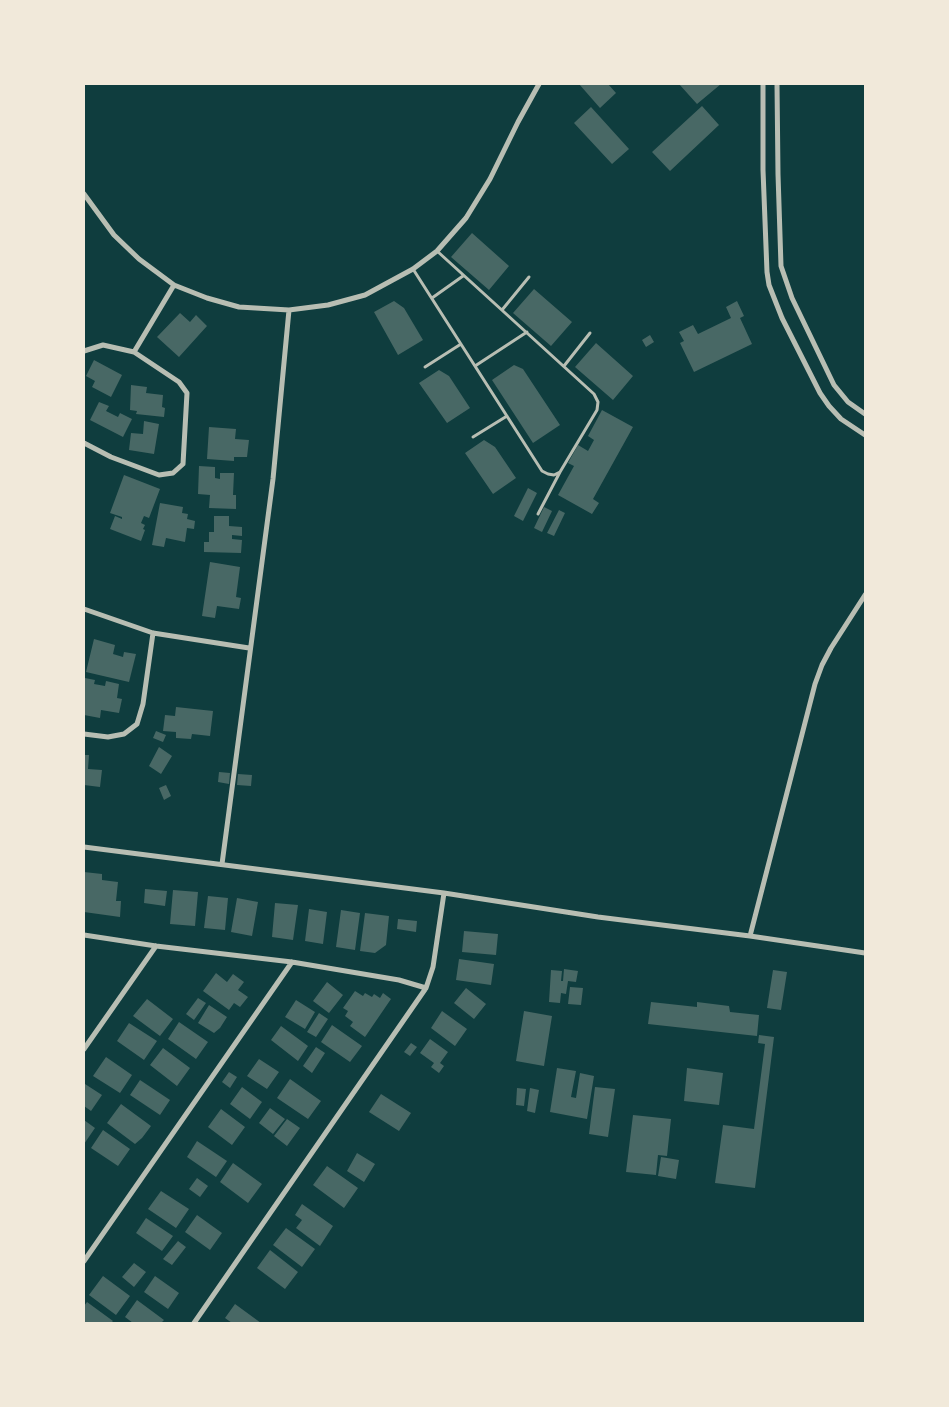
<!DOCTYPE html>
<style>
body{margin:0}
#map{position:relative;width:949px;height:1407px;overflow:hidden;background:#0f3d3e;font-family:"DejaVu Sans",sans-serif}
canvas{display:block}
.frame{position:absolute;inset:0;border:85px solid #f1e9da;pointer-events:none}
</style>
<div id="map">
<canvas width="949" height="1407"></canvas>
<div class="frame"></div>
</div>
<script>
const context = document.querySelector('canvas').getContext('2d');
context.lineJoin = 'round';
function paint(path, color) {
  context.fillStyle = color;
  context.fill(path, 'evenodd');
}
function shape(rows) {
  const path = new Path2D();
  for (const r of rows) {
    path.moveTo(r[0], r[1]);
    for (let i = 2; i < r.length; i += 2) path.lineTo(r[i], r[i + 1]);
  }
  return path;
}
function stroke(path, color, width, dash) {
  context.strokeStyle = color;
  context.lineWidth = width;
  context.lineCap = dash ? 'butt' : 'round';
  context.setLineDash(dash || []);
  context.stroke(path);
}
paint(shape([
 [579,84,608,84,616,93,600,108],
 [679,84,721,84,697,104],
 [702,106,719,125,670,171,652,152],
 [591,107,629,149,612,164,574,123],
 [472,233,509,266,489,290,451,257],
 [534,289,572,322,551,346,513,313],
 [394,301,404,308,423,340,398,355,374,312],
 [737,301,744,316,740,318,752,344,694,372,680,343,684,341,679,332,693,325,698,334,731,318,726,307],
 [180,313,190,322,196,315,207,326,179,357,157,337],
 [650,335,654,342,646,347,642,340],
 [596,343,633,376,613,400,575,367],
 [94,360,122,375,111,397,92,387,95,381,86,376],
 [514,365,523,369,560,425,533,443,492,380],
 [439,370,449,376,470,408,447,423,419,383],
 [131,385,147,387,146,393,163,395,162,407,165,408,164,417,136,414,137,411,130,410],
 [99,402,109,406,106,411,118,417,120,413,132,419,123,437,90,420],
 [602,410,633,427,593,499,599,503,592,514,558,495,574,466,568,463,578,445,588,451,594,440,588,436],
 [144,421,159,424,154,454,129,450,131,433,143,434],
 [209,427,236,429,235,439,249,440,247,457,234,457,234,461,207,459],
 [484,440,495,447,516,478,493,494,465,453],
 [199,466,215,467,215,478,220,479,220,473,234,473,233,495,236,495,236,509,209,508,210,495,198,494],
 [124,475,160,489,149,518,144,516,141,523,145,525,143,529,145,530,141,541,110,529,115,516,122,519,122,517,110,513],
 [528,488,537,493,523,521,514,516],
 [160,503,183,507,182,513,188,514,187,519,195,521,194,529,187,528,185,542,166,538,164,547,152,545],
 [544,507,552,511,542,532,534,528],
 [559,510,565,513,554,536,547,533],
 [214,516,229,516,229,526,242,527,242,536,232,535,232,539,242,540,241,553,204,552,204,542,209,542,209,532,214,532],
 [210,562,240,567,236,597,241,598,239,609,217,606,215,618,202,616],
 [94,639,115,645,113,654,123,657,124,652,136,654,129,682,86,672],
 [85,678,95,680,94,684,105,686,106,681,119,684,117,698,122,699,119,713,101,710,100,718,84,715],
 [176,707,213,711,210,736,192,734,191,739,176,738,176,732,163,731,165,715,175,716],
 [156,731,166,735,163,742,153,738],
 [159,747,172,756,161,774,149,766],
 [84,755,89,755,88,769,102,770,100,787,84,785],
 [219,772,230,773,229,784,218,782],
 [238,774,252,775,251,786,237,785],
 [166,785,171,796,164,800,159,788],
 [84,872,102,874,102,880,118,882,116,901,121,901,120,917,84,912],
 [145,889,167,891,165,906,144,903],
 [173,890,198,892,195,926,170,924],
 [208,896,228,898,225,930,204,928],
 [237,898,258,902,252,936,231,932],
 [275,903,298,905,293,940,272,937],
 [309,909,327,912,323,944,305,941],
 [341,910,360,913,355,950,336,947],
 [365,913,389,916,386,945,375,953,360,951],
 [398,919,417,921,416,932,397,929],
 [464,931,498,934,496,955,462,952],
 [459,959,494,964,491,985,456,980],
 [564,969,578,971,576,982,568,981,566,994,561,993,560,1003,549,1002,551,970,562,971,561,981,563,981],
 [773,970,787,972,781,1010,767,1008],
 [216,973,227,982,233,974,244,982,238,990,248,997,240,1007,234,1003,229,1010,203,991],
 [327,982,343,995,329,1013,313,1001],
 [570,987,583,988,581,1005,568,1004],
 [466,988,486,1004,474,1019,454,1003],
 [355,991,363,996,365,993,372,997,374,994,380,998,383,993,391,999,365,1037,350,1026,353,1022,345,1016,348,1011,343,1008],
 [198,998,206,1003,194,1020,186,1014],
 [147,999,173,1019,160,1036,133,1016],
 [296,1000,315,1012,305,1029,285,1017],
 [651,1002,697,1007,697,1002,729,1006,730,1012,759,1015,757,1036,648,1024],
 [209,1005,227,1017,220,1028,214,1033,198,1023],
 [442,1011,467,1029,455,1046,431,1028],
 [524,1011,552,1016,544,1066,516,1061],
 [319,1013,328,1019,316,1037,307,1032],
 [179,1022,208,1042,196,1059,168,1039],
 [129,1023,157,1041,144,1060,117,1041],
 [332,1025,362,1046,350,1062,321,1042],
 [281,1026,308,1046,298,1061,271,1040],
 [759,1035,774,1037,755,1188,715,1183,723,1125,754,1129,765,1044,758,1043],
 [430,1039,448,1052,440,1063,444,1066,439,1073,431,1067,434,1063,420,1053],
 [411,1043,417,1047,410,1056,404,1052],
 [316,1047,325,1053,312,1073,303,1066],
 [163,1048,190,1068,177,1086,150,1065],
 [106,1057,132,1075,120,1093,93,1076],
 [259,1059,279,1072,267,1089,247,1076],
 [557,1068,576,1071,571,1097,576,1098,580,1073,594,1076,587,1119,550,1112],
 [687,1068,723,1073,719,1105,684,1101],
 [229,1072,237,1077,230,1088,222,1082],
 [290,1079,321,1101,308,1119,277,1098],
 [140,1080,170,1100,160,1115,130,1095],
 [85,1084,102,1095,91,1111,84,1106,84,1086],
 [242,1087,262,1102,250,1119,230,1104],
 [595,1087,615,1089,608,1137,589,1134],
 [517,1088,526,1089,524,1106,516,1105],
 [530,1088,539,1090,535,1113,527,1111],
 [381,1094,411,1113,399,1131,369,1112],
 [121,1104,151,1126,142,1138,135,1144,107,1123],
 [270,1108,285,1119,273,1134,259,1123],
 [221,1109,245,1127,232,1145,208,1127],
 [633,1115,671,1119,667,1156,658,1155,656,1175,626,1172],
 [287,1119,300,1128,287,1146,274,1136],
 [84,1120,95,1128,84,1144],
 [103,1130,130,1149,118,1166,91,1148],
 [197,1141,227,1161,216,1177,187,1157],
 [357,1153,375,1164,364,1182,347,1171],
 [661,1157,679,1160,676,1179,658,1176],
 [233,1163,262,1184,248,1203,220,1182],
 [327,1166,358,1188,344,1208,313,1185],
 [197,1178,208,1186,200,1197,189,1189],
 [161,1191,189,1209,176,1228,148,1209],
 [302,1204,333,1226,320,1246,296,1228,302,1220,295,1215],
 [197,1215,222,1233,210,1250,185,1232],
 [146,1218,173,1236,162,1251,136,1233],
 [286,1228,315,1249,302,1267,273,1245],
 [178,1241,186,1247,172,1265,163,1259],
 [270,1250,298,1272,285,1289,257,1268],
 [134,1263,146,1272,134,1287,122,1277],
 [103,1276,130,1296,116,1315,89,1295],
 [155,1276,179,1293,168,1309,144,1292],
 [137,1300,164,1320,161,1323,133,1323,125,1317],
 [87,1302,113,1321,111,1323,84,1323,84,1306],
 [235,1304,261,1323,232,1323,225,1318]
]), '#486865');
stroke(shape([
 [413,269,542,471,548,474,554,475,560,472,597,410,598,402,594,394,437,251],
 [432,298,463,276],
 [502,310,529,277],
 [475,366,527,332],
 [564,366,590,333],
 [425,367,461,344],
 [473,437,507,416],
 [538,514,560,472]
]), '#b8beb3', 3);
stroke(shape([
 [763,84,763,170,767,272,769,285,782,318,820,393,829,406,841,419,865,435],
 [777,84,778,174,781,266,792,298,834,385,848,402,865,414],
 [84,194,114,235,139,259,174,285,207,298,239,307,289,310,328,305,365,295,413,269,437,251,466,218,490,179,518,122,539,84],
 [84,351,103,345,134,352,179,382,187,393,183,464,173,473,159,475,111,457,84,443],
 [134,352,174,285],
 [84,609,153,633,249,648],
 [84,734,108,737,124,734,137,724,143,704,153,633],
 [84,847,444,893,598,917,750,936,865,953],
 [222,864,273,479,289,310],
 [84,935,156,946,292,962,399,980,426,988],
 [750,936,815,684,822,665,831,648,865,595],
 [84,1049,156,946],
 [84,1261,292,962],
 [194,1323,426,988,433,967,444,893]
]), '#b8beb3', 5);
</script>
